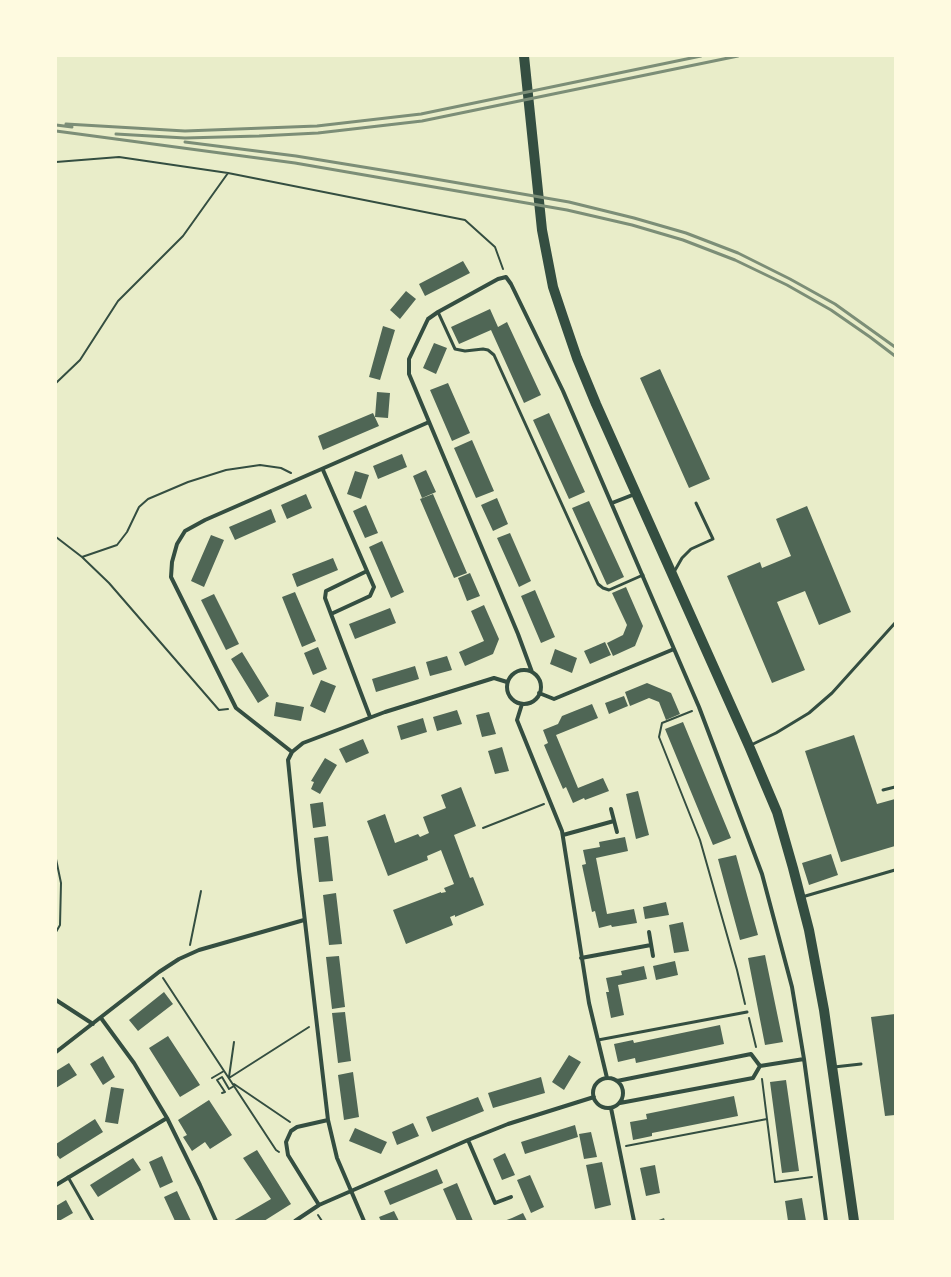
<!DOCTYPE html>
<style>
body{margin:0}
#map{position:relative;width:951px;height:1277px;overflow:hidden;background:#e9edc9;font-family:"Libre Baskerville",serif}
canvas{display:block}
.frame{position:absolute;inset:0;border:57px solid #fefae0;pointer-events:none}
</style>
<div id="map">
<canvas width="951" height="1277"></canvas>
<div class="frame"></div>
</div>
<script>
const context = document.querySelector('canvas').getContext('2d');
context.lineJoin = 'round';
function paint(path, color) {
  context.fillStyle = color;
  context.fill(path, 'evenodd');
}
function shape(rows) {
  const path = new Path2D();
  for (const r of rows) {
    if (r.length === 3) {
      path.moveTo(r[0] + r[2], r[1]);
      path.arc(r[0], r[1], r[2], 0, 2 * Math.PI);
      continue;
    }
    path.moveTo(r[0], r[1]);
    for (let i = 2; i < r.length; i += 2) path.lineTo(r[i], r[i + 1]);
  }
  return path;
}
function stroke(path, color, width, dash) {
  context.strokeStyle = color;
  context.lineWidth = width;
  context.lineCap = dash ? 'butt' : 'round';
  context.setLineDash(dash || []);
  context.stroke(path);
}
paint(shape([
 [463,261,470,273,425,296,419,284],
 [406,291,416,299,400,319,390,310],
 [490,309,498,327,507,322,541,395,524,403,491,330,459,344,451,327],
 [383,326,395,330,380,380,369,377],
 [434,343,447,348,436,374,423,368],
 [660,369,710,479,689,488,640,378],
 [448,383,470,433,452,441,430,390],
 [377,392,390,393,388,418,375,417],
 [373,413,379,426,323,450,318,436],
 [549,413,585,492,569,499,533,420],
 [472,440,494,491,476,498,454,448],
 [402,454,407,467,378,479,373,466],
 [426,470,436,492,422,498,413,476],
 [355,471,369,475,361,499,347,494],
 [306,494,312,508,287,519,281,505],
 [433,494,467,573,454,578,420,499],
 [497,498,508,524,493,531,481,505],
 [589,501,624,577,607,585,572,508],
 [366,505,378,533,365,538,353,511],
 [807,506,851,612,819,625,805,591,777,602,805,670,772,683,727,576,760,562,762,568,791,556,776,519],
 [271,509,276,522,235,540,229,527],
 [510,533,531,581,519,587,497,538],
 [211,535,224,540,204,587,191,581],
 [382,541,404,592,391,598,369,547],
 [333,558,338,570,297,587,292,574],
 [470,573,480,596,467,601,458,578],
 [626,587,643,626,635,646,613,656,607,643,623,635,627,625,612,593],
 [535,590,555,637,541,643,521,596],
 [295,592,316,641,302,647,282,597],
 [214,594,239,644,226,650,201,600],
 [484,605,499,639,493,654,465,666,459,652,484,641,471,611],
 [390,608,396,623,355,639,349,624],
 [605,642,611,655,590,664,584,651],
 [318,647,327,669,313,675,304,653],
 [555,649,577,658,572,673,550,664],
 [242,652,269,696,258,703,231,659],
 [447,656,452,670,430,676,426,662],
 [415,666,419,679,376,692,372,679],
 [321,680,336,686,325,713,310,706],
 [647,683,671,693,680,714,666,720,659,702,649,698,630,706,625,692],
 [624,696,628,706,609,714,605,703],
 [276,702,304,707,301,721,274,716],
 [592,704,598,718,556,735,578,788,603,778,609,791,585,800,584,798,573,803,566,787,563,789,552,764,544,745,548,743,543,730,558,724,562,716],
 [457,710,462,724,437,731,433,717],
 [489,712,496,734,482,737,476,715],
 [423,718,427,732,401,740,397,726],
 [683,722,731,838,713,845,665,729],
 [854,735,877,804,895,799,895,846,841,862,805,751],
 [363,739,369,753,346,763,339,749],
 [502,747,509,771,495,774,488,751],
 [325,758,337,765,320,794,311,789,314,782,311,781],
 [461,787,476,826,454,835,470,878,473,877,484,905,455,917,455,915,450,917,453,925,406,944,393,910,441,892,441,893,446,892,444,888,454,884,441,850,427,856,428,860,388,876,367,821,385,814,395,843,418,834,420,837,429,833,423,817,446,808,441,795],
 [638,791,649,835,636,839,626,794],
 [323,802,326,826,313,828,310,804],
 [328,836,333,881,319,882,314,838],
 [625,837,628,851,596,858,607,914,634,909,637,923,612,927,611,925,599,928,595,911,592,912,582,865,586,864,583,850,600,847,599,842],
 [831,854,838,875,809,885,802,863],
 [736,855,758,935,740,940,718,859],
 [336,893,342,944,329,945,323,895],
 [666,902,669,915,645,919,643,907],
 [683,922,689,951,674,953,669,925],
 [765,955,783,1042,765,1045,748,958],
 [339,956,345,1007,332,1009,326,957],
 [675,961,678,975,656,980,653,966],
 [644,966,647,979,618,985,624,1015,611,1018,606,992,609,992,606,978,622,975,621,971],
 [164,992,173,1004,138,1031,129,1020],
 [345,1012,351,1061,338,1063,332,1013],
 [895,1014,895,1115,885,1116,871,1017],
 [720,1025,724,1044,636,1063,635,1058,618,1062,614,1044,633,1040,634,1043],
 [168,1036,200,1085,180,1097,149,1048],
 [569,1055,581,1062,564,1090,552,1082],
 [103,1056,115,1077,103,1085,90,1064],
 [69,1063,77,1075,56,1088,56,1071],
 [353,1072,359,1117,344,1120,338,1075],
 [541,1077,545,1093,493,1108,488,1093],
 [786,1080,799,1171,782,1173,770,1082],
 [111,1087,124,1089,118,1124,105,1122],
 [734,1096,738,1116,652,1133,652,1136,633,1140,630,1122,647,1119,646,1114],
 [478,1097,484,1111,432,1132,426,1117],
 [209,1100,232,1135,210,1149,205,1142,192,1151,183,1137,187,1135,178,1120],
 [95,1119,103,1132,60,1159,56,1154,56,1144],
 [413,1123,419,1136,397,1145,392,1132],
 [575,1125,578,1137,525,1154,521,1142],
 [355,1128,387,1142,381,1154,349,1141],
 [591,1132,597,1157,584,1159,579,1134],
 [257,1150,291,1204,264,1221,233,1221,271,1199,243,1158],
 [505,1153,515,1175,502,1180,493,1159],
 [162,1156,173,1182,160,1188,149,1162],
 [133,1158,141,1170,98,1197,90,1185],
 [602,1162,611,1205,595,1209,586,1165],
 [655,1165,660,1193,646,1196,640,1168],
 [437,1169,443,1183,390,1205,384,1191],
 [530,1175,544,1207,531,1213,517,1180],
 [457,1183,462,1195,473,1221,457,1221,443,1189],
 [177,1191,183,1204,191,1221,175,1221,164,1197],
 [802,1198,806,1221,788,1221,785,1201],
 [66,1200,73,1213,59,1221,56,1221,56,1206],
 [394,1211,399,1221,381,1221,379,1217],
 [523,1213,527,1221,504,1221,512,1218],
 [664,1218,665,1221,656,1221]
]), '#4f6655');
stroke(shape([
 [56,162,119,157,228,173,465,220,495,247,503,269],
 [56,383,80,360,118,301,183,236,228,173],
 [56,537,82,557,109,583,219,710,228,709],
 [82,557,117,545,127,532,139,507,148,499,188,482,226,470,260,465,281,468,291,473],
 [692,711,662,723,659,737,700,840,737,970,745,1004],
 [483,828,544,804],
 [56,859,61,883,60,925,56,932],
 [190,945,201,891],
 [163,978,276,1150,279,1152],
 [749,1018,756,1047],
 [229,1077,234,1042],
 [212,1078,224,1071],
 [229,1078,309,1027],
 [762,1079,767,1119],
 [234,1084,290,1122],
 [222,1093,225,1092,217,1080,222,1077,229,1089,234,1086],
 [626,1146,767,1119,775,1182,812,1177],
 [318,1215,322,1221]
]), '#344e41', 2);
stroke(shape([
 [438,312,455,349,465,351,483,349,488,350,494,355,598,584,603,588,609,590,643,575],
 [674,572,682,558,691,549,713,539,696,503],
 [751,745,776,733,809,713,832,693,895,623],
 [883,790,895,787],
 [802,897,895,870],
 [598,1040,747,1012],
 [834,1067,861,1064],
 [68,1177,93,1221]
]), '#344e41', 3);
stroke(shape([
 [323,470,367,571],
 [612,503,635,494],
 [367,571,374,587,370,596,331,614,325,598,326,591,367,571],
 [331,614,370,717],
 [524,687,17],
 [532,672,518,634,409,374,409,359,428,319,438,312,498,279,506,277,511,284,563,391,699,707,762,874,792,987,804,1059,826,1221],
 [539,693,554,699,674,649],
 [522,704,517,720,562,831,589,1003,607,1078],
 [292,752,236,708,171,577,172,562,177,544,185,531,205,520,429,422],
 [292,752,288,760,299,870,328,1120,337,1158,364,1221],
 [292,752,303,743,385,712,494,678,507,682],
 [611,809,617,832],
 [563,835,614,821],
 [649,932,653,956],
 [581,958,651,945],
 [56,1000,93,1024],
 [101,1018,134,1063,167,1118,200,1185,216,1221],
 [56,1052,159,972,179,959,199,950,304,920],
 [760,1066,804,1059],
 [608,1093,15],
 [617,1081,751,1054,760,1066],
 [620,1103,753,1078,760,1066],
 [611,1108,634,1221],
 [468,1140,495,1203,511,1197],
 [56,1185,167,1118],
 [319,1205,288,1155,286,1142,291,1131,297,1127,328,1120],
 [295,1221,319,1205,468,1140,508,1124,594,1097]
]), '#344e41', 4);
stroke(shape([
 [524,56,542,230,553,287,563,317,577,358,596,404,749,746,777,812,793,868,809,930,824,1010,854,1221]
]), '#344e41', 10);
stroke(shape([
 [66,124,185,131,317,126,421,114,701,56],
 [56,125,72,127],
 [56,131,295,163,567,210,632,225,683,240,735,260,787,285,831,310,870,337,895,356],
 [116,134,185,138,259,136,318,133,422,121,738,56],
 [185,142,296,156,406,174,569,202,634,218,686,233,738,253,790,279,835,304,895,347]
]), '#7c8e77', 3);
</script>
